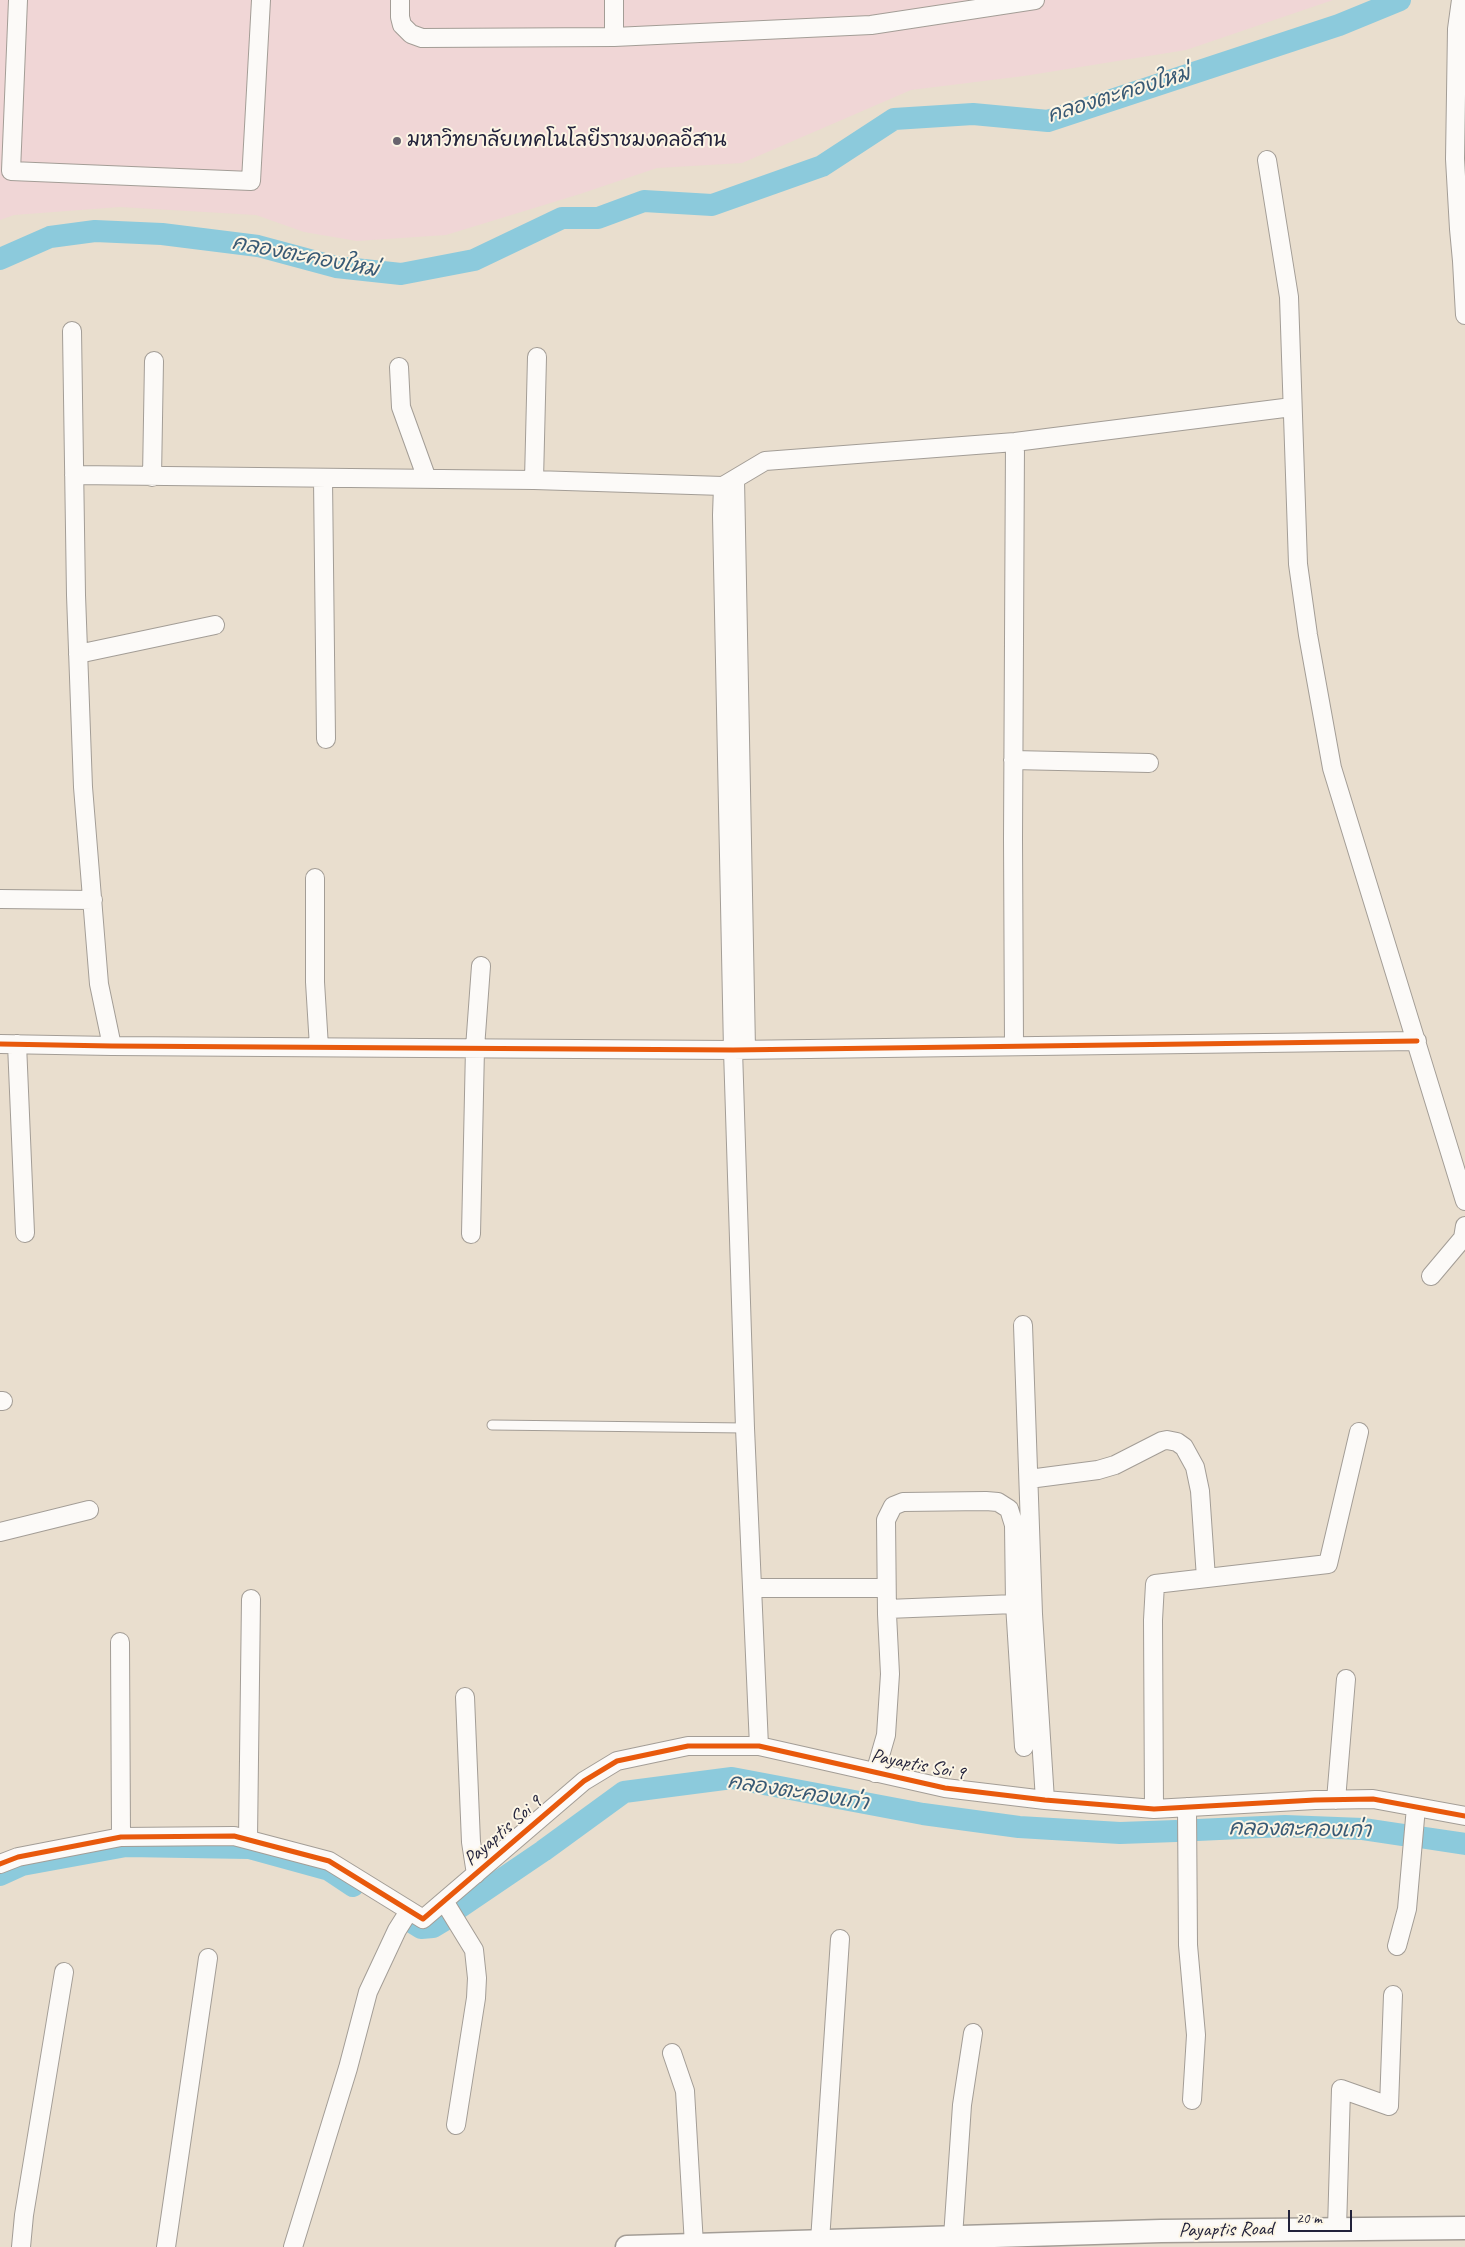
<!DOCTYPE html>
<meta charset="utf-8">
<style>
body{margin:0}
#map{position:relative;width:1465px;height:2247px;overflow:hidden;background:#e9dece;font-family:Caveat,sans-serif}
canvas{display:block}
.scale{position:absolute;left:1288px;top:2210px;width:64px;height:22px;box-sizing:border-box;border:2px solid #22223b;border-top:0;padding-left:6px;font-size:15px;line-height:18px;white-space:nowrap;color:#22223b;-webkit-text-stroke:4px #fcf5e5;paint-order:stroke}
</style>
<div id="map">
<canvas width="1465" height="2247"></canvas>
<div class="scale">20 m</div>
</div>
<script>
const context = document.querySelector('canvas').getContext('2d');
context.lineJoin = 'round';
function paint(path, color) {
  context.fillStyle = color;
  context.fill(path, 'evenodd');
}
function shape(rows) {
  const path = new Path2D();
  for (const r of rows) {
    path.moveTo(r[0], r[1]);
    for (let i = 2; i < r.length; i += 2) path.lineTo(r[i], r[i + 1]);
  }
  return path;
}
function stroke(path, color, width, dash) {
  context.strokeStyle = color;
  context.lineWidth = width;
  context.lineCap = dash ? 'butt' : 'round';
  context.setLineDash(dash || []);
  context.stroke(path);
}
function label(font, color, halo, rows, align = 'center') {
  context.font = font + ' Caveat,"Playpen Sans Thai",sans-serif';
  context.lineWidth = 4;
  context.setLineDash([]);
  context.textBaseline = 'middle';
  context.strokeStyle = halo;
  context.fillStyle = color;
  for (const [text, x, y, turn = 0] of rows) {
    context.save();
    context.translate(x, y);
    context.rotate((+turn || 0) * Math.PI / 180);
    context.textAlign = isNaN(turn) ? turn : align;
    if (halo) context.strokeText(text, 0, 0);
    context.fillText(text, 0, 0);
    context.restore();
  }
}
paint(shape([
 [0,0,1333,0,1186,50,1024,76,911,90,742,163,657,168,580,194,446,235,357,241,304,232,256,215,120,207,14,215,0,220]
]), '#f0d6d6');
stroke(shape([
 [0,259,50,237,95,231,162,234,258,246,336,267,401,274,474,260,562,218,598,218,644,201,712,205,822,166,894,119,973,114,1048,121,1339,25,1400,0],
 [1197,1830,1285,1826,1363,1829,1403,1835],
 [1419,1837,1465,1844],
 [0,1875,22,1865,126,1846,249,1848,329,1870,353,1886],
 [456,1910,543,1851,624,1792,732,1778,923,1814,1019,1827,1120,1833,1176,1831],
 [413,1923,421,1928,433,1927,443,1921]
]), '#8ccadc', 22);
const service = shape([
 [492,1425,745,1428]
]);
const minor = shape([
 [18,0,11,171,251,181,261,0],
 [400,0,400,17,402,25,411,34,422,38,614,37,871,25,1035,0],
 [1461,0,1457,29,1455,159,1459,229,1462,261,1465,261],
 [614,37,614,0],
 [1267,160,1289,297,1298,564,1308,635,1332,768,1465,1201],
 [1462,261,1465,315],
 [72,331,76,595,83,787,99,984,112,1046],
 [399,367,401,407,427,479],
 [74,475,534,480,723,486,765,461,1015,442,1292,407],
 [152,477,154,361],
 [323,479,326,739],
 [735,479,746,1049],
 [534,480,537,357],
 [723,486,722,515,733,1050,745,1428,759,1746],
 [78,654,215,625],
 [1013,760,1149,763],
 [315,878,315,982,319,1047],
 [0,899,93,900],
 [0,1044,112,1046,733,1050,1417,1041],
 [17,1044,25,1233],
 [1014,1045,1013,838,1015,442],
 [471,1234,475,1048,481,966],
 [1431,1276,1463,1238,1465,1226],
 [1023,1325,1033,1614,1045,1800],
 [0,1401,3,1401],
 [1029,1479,1098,1470,1115,1465,1162,1441,1167,1440,1177,1442,1184,1447,1195,1467,1200,1491,1206,1578],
 [0,1532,89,1510],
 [752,1588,886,1588],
 [887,1609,1015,1604],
 [120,1642,121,1837],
 [465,1697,471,1842,476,1874],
 [875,1773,886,1735,890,1674,887,1614,886,1520,893,1506,903,1502,986,1501,998,1502,1009,1509,1014,1525,1015,1604,1024,1747],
 [1336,1800,1346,1679],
 [1187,1807,1188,1945,1196,2035,1192,2100],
 [1154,1809,1153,1620,1155,1584,1328,1564,1359,1432],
 [248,1839,251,1599],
 [0,1864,18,1857,121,1837,234,1836,329,1861,423,1919,584,1781,617,1761,688,1746,759,1746,945,1788,1045,1800,1154,1809,1315,1800,1373,1799,1465,1816],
 [444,1901,474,1950,477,1978,476,1998,456,2125],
 [1397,1946,1407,1909,1416,1807],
 [672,2053,685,2091,694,2245],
 [1337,2229,1341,2089,1389,2106,1393,1995],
 [953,2237,962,2105,973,2033],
 [820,2241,840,1939],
 [21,2247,24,2215,64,1972],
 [166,2247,208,1958],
 [293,2247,348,2068,368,1992,397,1930,409,1911]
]);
const tertiary = shape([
 [627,2247,1161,2231,1465,2228]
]);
stroke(service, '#a39d96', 11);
stroke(minor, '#a39d96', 20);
stroke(tertiary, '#a39d96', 25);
stroke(service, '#fcfaf8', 9);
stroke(minor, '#fcfaf8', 18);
stroke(tertiary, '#fcfaf8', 22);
stroke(shape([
 [0,1044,112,1046,733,1050,1417,1041],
 [0,1864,18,1857,121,1837,234,1836,329,1861,423,1919,584,1781,617,1761,688,1746,759,1746,945,1788,1045,1800,1154,1809,1315,1800,1373,1799,1465,1816]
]), '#e8590c', 5);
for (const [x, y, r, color] of [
 [397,141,5,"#68646e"]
]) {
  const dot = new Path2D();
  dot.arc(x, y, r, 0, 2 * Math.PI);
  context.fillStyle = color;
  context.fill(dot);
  stroke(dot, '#fcf5e5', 2);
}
label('20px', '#22223b', '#fcf5e5', [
 ["มหาวิทยาลัยเทคโนโลยีราชมงคลอีสาน",407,141]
], 'left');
label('20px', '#22223b', '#fcf5e5', [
 ["Payaptis Soi 9",918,1765,11],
 ["Payaptis Soi 9",503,1831,-41],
 ["Payaptis Road",1226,2230,-1]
]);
label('italic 21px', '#395a75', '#fcf5e5', [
 ["คลองตะคองใหม่",1119,95,-17],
 ["คลองตะคองใหม่",305,257,11],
 ["คลองตะคองเก่า",798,1793,9],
 ["คลองตะคองเก่า",1300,1830,1]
]);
</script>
